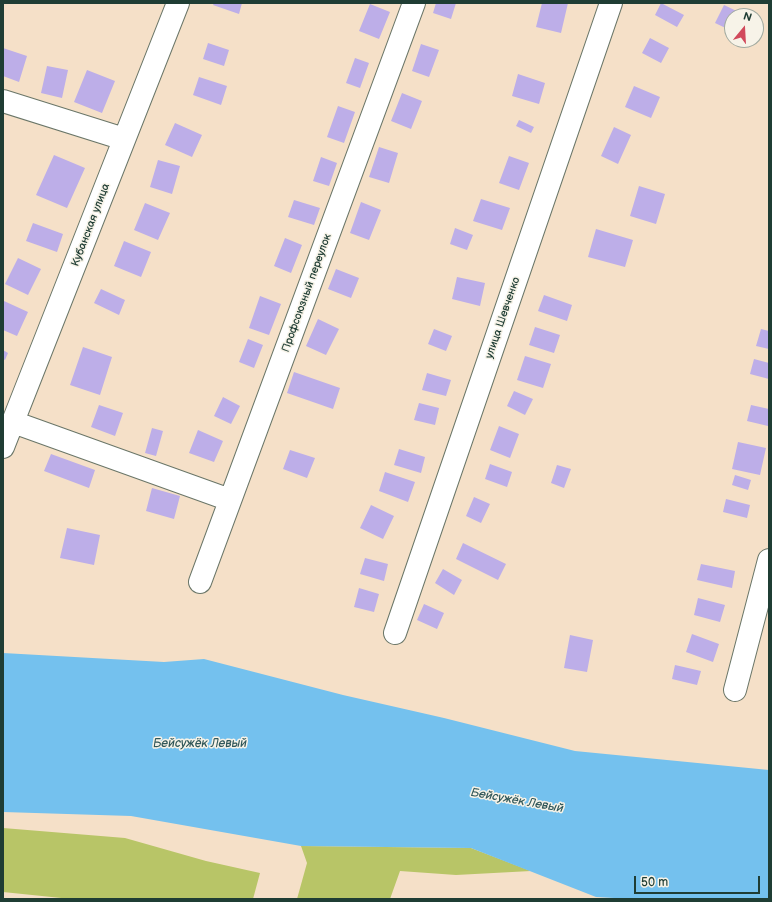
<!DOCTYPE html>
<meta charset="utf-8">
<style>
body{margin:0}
#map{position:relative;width:772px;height:902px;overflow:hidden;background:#f5e0c8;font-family:"Balsamiq Sans",sans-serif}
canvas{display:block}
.frame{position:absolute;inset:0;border:4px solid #1f3d34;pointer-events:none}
.north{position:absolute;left:724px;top:8px;width:40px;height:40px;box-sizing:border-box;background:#f7f3e8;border:1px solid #a1aaa0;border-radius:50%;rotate:18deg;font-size:11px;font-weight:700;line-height:16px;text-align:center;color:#1f3d34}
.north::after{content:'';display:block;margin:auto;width:14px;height:18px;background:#d1495b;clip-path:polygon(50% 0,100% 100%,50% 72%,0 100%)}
.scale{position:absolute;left:634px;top:876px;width:126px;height:18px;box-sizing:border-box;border:2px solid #1f3d34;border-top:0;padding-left:5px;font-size:12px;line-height:14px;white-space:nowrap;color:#1f3d34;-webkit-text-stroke:3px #f7f3e8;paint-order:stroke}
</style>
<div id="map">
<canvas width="772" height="902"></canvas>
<div class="frame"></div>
<div class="north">N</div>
<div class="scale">50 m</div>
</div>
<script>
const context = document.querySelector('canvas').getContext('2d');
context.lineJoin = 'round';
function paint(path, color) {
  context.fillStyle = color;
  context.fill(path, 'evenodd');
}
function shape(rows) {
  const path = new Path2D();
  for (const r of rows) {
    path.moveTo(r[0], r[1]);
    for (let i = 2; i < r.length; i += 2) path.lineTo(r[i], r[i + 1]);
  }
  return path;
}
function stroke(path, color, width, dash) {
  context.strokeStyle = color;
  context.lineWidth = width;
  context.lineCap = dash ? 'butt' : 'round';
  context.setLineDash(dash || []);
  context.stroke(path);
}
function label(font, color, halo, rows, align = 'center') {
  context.font = font + ' "Balsamiq Sans",sans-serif';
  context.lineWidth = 3;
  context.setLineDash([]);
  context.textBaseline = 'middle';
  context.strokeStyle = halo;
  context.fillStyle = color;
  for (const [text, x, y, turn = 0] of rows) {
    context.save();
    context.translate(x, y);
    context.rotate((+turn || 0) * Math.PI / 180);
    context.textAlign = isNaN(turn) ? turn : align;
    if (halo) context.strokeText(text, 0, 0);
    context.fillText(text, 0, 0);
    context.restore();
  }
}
paint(shape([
 [3,828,125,838,206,861,260,873,253,899,71,899,3,892],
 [301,846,471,848,531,871,456,875,400,871,390,899,297,899,307,863]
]), '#b8c567');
paint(shape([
 [3,653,164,662,204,659,343,695,444,718,575,751,769,770,769,899,632,899,596,897,471,848,301,846,131,816,3,812]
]), '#74c1ee');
paint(shape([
 [214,3,242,3,239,14,213,5],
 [436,3,456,3,451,19,433,13],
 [542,3,568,3,561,33,536,27],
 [661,3,684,15,677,27,655,15],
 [370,4,390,12,379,39,359,31],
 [724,5,747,16,732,16,732,31,715,23],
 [650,38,669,48,661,63,642,53],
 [208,43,229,50,224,66,203,59],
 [421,44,439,50,429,77,412,71],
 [3,48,27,56,19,82,3,76],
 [355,58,369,63,360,88,346,83],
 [47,66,68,70,62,98,41,93],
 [87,70,115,81,102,113,74,102],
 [518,74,545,83,539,104,512,96],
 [199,77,227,86,221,105,193,95],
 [634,86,660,97,651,118,625,107],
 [402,93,422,101,411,129,391,121],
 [338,106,355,112,344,143,327,137],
 [519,120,534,127,531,133,516,126],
 [175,123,202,135,192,157,165,145],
 [614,127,631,135,618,164,601,156],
 [379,147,398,153,389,183,369,177],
 [54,155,85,168,67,208,36,195],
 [509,156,529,163,519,190,499,183],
 [321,157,337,163,329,186,313,181],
 [158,160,180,166,172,194,150,187],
 [639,186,665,194,656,224,630,216],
 [481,199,510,208,502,230,473,221],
 [294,200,320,208,314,225,288,217],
 [361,202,381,210,369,240,350,233],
 [145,203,170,213,158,240,134,230],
 [33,223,63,234,57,252,26,241],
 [455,228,473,235,467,250,450,244],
 [596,229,633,240,625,267,588,257],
 [285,238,302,245,291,273,274,266],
 [124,241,151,252,141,277,114,266],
 [18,258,41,269,28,295,5,284],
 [336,269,359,278,351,298,328,289],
 [457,277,485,283,480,306,452,299],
 [101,289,125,300,119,315,94,303],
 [544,295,572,305,567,321,538,311],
 [260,296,281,304,269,335,249,328],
 [4,301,28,312,17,336,3,330,3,304],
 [318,319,339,329,326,355,306,346],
 [535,327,560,335,554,353,529,345],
 [434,329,452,336,446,351,428,344],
 [761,329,769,331,769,349,756,346],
 [248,339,263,345,254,368,239,362],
 [83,347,112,357,100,395,70,385],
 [3,350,8,353,5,360,3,359],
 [525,356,551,364,543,388,517,380],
 [754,359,769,363,769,379,750,374],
 [294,372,340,388,333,409,287,393],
 [427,373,451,380,446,396,422,390],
 [514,391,533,399,525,415,507,406],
 [223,397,240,406,231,424,214,416],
 [419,403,439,408,435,425,414,420],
 [99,405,123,413,115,436,91,427],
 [751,405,769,409,768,426,747,421],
 [499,426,519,434,510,458,490,450],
 [152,428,163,431,156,456,145,453],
 [198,430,223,441,214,462,189,453],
 [738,442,766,448,760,475,732,469],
 [399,449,425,457,421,473,394,465],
 [290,450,315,458,307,478,283,469],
 [51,454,95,470,89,488,44,471],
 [490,464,512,472,507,487,485,479],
 [557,465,571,469,564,488,551,483],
 [385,472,415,482,408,502,379,491],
 [735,475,751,480,748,490,732,485],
 [152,488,180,496,174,519,146,511],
 [474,497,490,504,481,523,466,516],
 [726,499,750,505,747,518,723,512],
 [371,505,394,516,383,539,360,528],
 [67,528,100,535,94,565,60,558],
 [463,543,506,564,498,580,456,559],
 [365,558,388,564,384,581,360,574],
 [701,564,735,571,732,588,697,580],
 [443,569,462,580,454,595,435,583],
 [359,588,379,594,374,612,354,607],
 [698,598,725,605,720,622,694,615],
 [424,604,444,613,437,629,417,620],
 [692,634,719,644,713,662,686,652],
 [570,635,593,640,587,672,564,668],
 [675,665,701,671,697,685,672,679]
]), '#bdaee8');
const minor = shape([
 [3,101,124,139],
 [13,422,230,500],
 [3,447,178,3],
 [200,582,414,3],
 [395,633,611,3],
 [735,690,769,560]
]);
stroke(minor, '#6a7668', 24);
stroke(minor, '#fff', 22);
label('11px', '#1f3d34', '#f7f3e8', [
 ["Кубанская улица",91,225,-69],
 ["Профсоюзный переулок",307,293,-70],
 ["улица Шевченко",503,318,-71]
]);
label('italic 12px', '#305759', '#f7f3e8', [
 ["Бейсужёк Левый",200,744],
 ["Бейсужёк Левый",517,801,10]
]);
</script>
